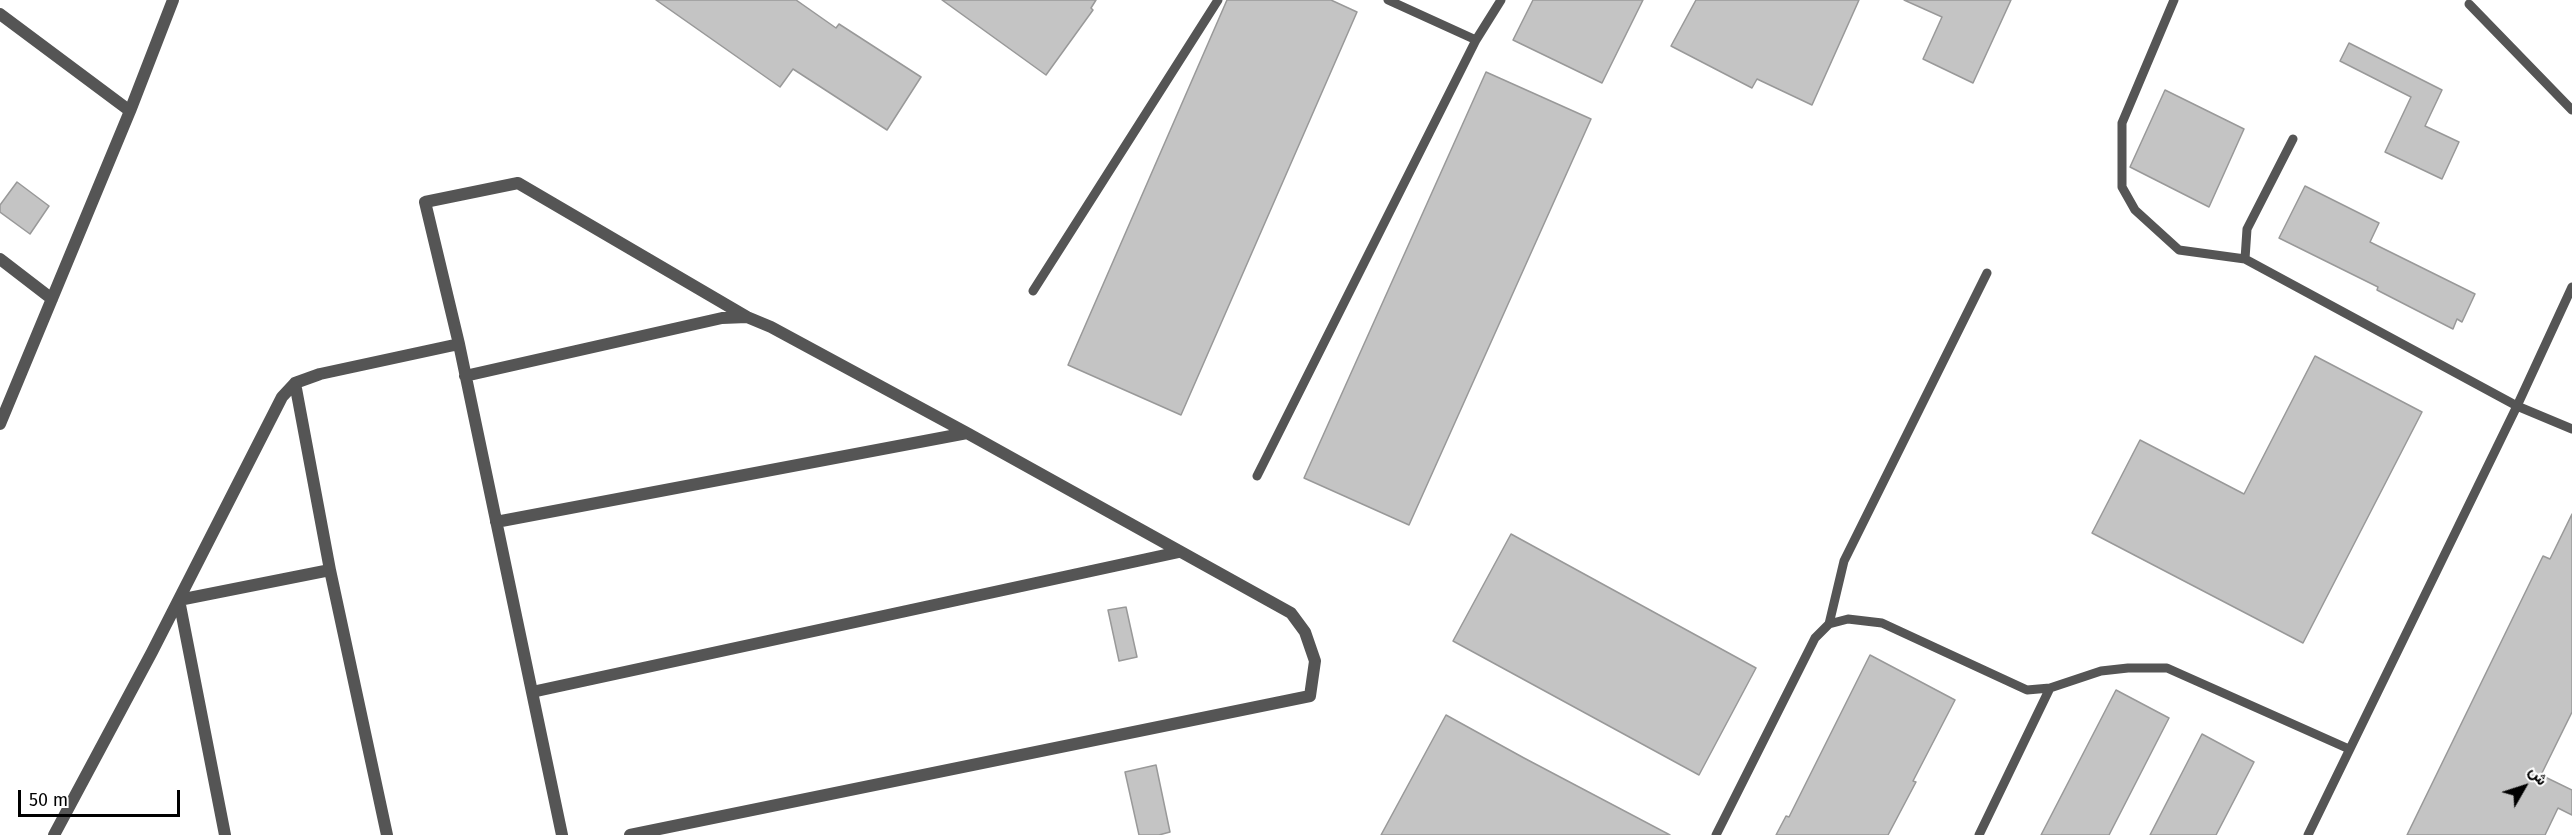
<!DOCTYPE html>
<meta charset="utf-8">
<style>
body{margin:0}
#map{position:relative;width:2572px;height:835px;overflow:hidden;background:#fff;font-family:"Fira Sans",Vazirmatn,sans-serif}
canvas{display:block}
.north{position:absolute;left:2494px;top:757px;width:60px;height:60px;-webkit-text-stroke:4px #fff;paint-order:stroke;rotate:51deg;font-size:16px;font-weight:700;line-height:24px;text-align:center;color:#000}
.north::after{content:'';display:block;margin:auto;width:21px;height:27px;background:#000;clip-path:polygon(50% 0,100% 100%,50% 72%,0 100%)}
.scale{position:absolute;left:18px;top:790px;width:162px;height:27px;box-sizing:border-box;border:3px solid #000;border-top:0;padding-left:8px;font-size:18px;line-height:21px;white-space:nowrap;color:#000;-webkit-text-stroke:4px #fff;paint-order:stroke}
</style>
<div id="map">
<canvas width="2572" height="835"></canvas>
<div class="north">ش</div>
<div class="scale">50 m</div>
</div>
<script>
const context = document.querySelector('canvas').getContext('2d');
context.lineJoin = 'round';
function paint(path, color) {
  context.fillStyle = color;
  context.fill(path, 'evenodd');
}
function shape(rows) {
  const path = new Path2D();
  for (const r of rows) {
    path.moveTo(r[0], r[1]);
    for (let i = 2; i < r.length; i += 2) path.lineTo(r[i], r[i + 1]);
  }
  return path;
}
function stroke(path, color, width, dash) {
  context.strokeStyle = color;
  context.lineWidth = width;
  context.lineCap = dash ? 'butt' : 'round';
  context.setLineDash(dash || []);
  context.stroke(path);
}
const building = shape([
 [656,0,796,0,836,28,839,24,921,77,887,130,793,69,780,87,656,0],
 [942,0,1096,0,1091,8,1093,10,1046,75,942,0],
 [1227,0,1331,0,1357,12,1181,415,1068,365,1227,0],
 [1533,0,1643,0,1602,83,1513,40,1533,0],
 [1696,0,1859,0,1812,105,1757,79,1752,88,1671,46,1696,0],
 [1904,0,2011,0,1973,83,1923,59,1942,17,1904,0],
 [2349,43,2442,90,2425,126,2459,142,2442,179,2385,152,2411,97,2340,61,2349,43],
 [1486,72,1591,119,1409,525,1304,478,1486,72],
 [2165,90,2244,129,2209,207,2130,167,2165,90],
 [17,182,49,206,30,234,0,212,0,205,17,182],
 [2305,186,2379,223,2370,242,2475,294,2462,322,2457,319,2453,329,2377,290,2378,287,2279,238,2305,186],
 [2315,356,2422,412,2303,643,2092,533,2140,440,2244,494,2315,356],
 [2572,514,2572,712,2541,775,2572,790,2572,815,2558,808,2545,835,2407,835,2543,556,2550,559,2572,514],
 [1511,534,1756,668,1699,775,1453,641,1511,534],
 [1126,607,1137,657,1119,661,1108,610,1126,607],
 [1870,655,1955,700,1913,781,1916,782,1888,835,1776,835,1786,816,1789,817,1870,655],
 [2116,690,2169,718,2109,835,2041,835,2116,690],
 [1446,715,1524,758,1670,835,1381,835,1446,715],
 [2202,734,2254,762,2216,835,2150,835,2202,734],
 [1156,765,1170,832,1159,835,1139,835,1125,772,1156,765]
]);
paint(building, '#c4c4c4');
stroke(building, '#999', 1.5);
stroke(shape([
 [1388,0,1476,40],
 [2174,0,2122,123,2122,187,2135,210,2179,250,2245,259],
 [2469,4,2572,110],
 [2293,139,2247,229,2245,259,2517,406,2572,429],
 [1033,291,1218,0],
 [1257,476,1476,40,1501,0],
 [1829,624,1844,561,1987,273],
 [1716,835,1815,638,1829,624,1848,619,1882,623,2027,690,2050,688,2101,671,2128,668,2167,668,2349,749],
 [1979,835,2050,688],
 [2308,835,2517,406,2572,287]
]), '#555', 9);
stroke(shape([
 [0,14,130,111],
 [0,259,52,299],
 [465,376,722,318,747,317],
 [295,383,330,570,387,835],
 [0,424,130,111,173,0],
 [496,522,967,433],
 [532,692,1179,552],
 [54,835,152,652,282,397,295,383,320,374,459,344],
 [225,835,179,600,330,570],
 [562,835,459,344,425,202,518,183,747,317,771,327,967,433,1291,613,1305,632,1315,661,1310,696,630,835]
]), '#555', 12);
</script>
